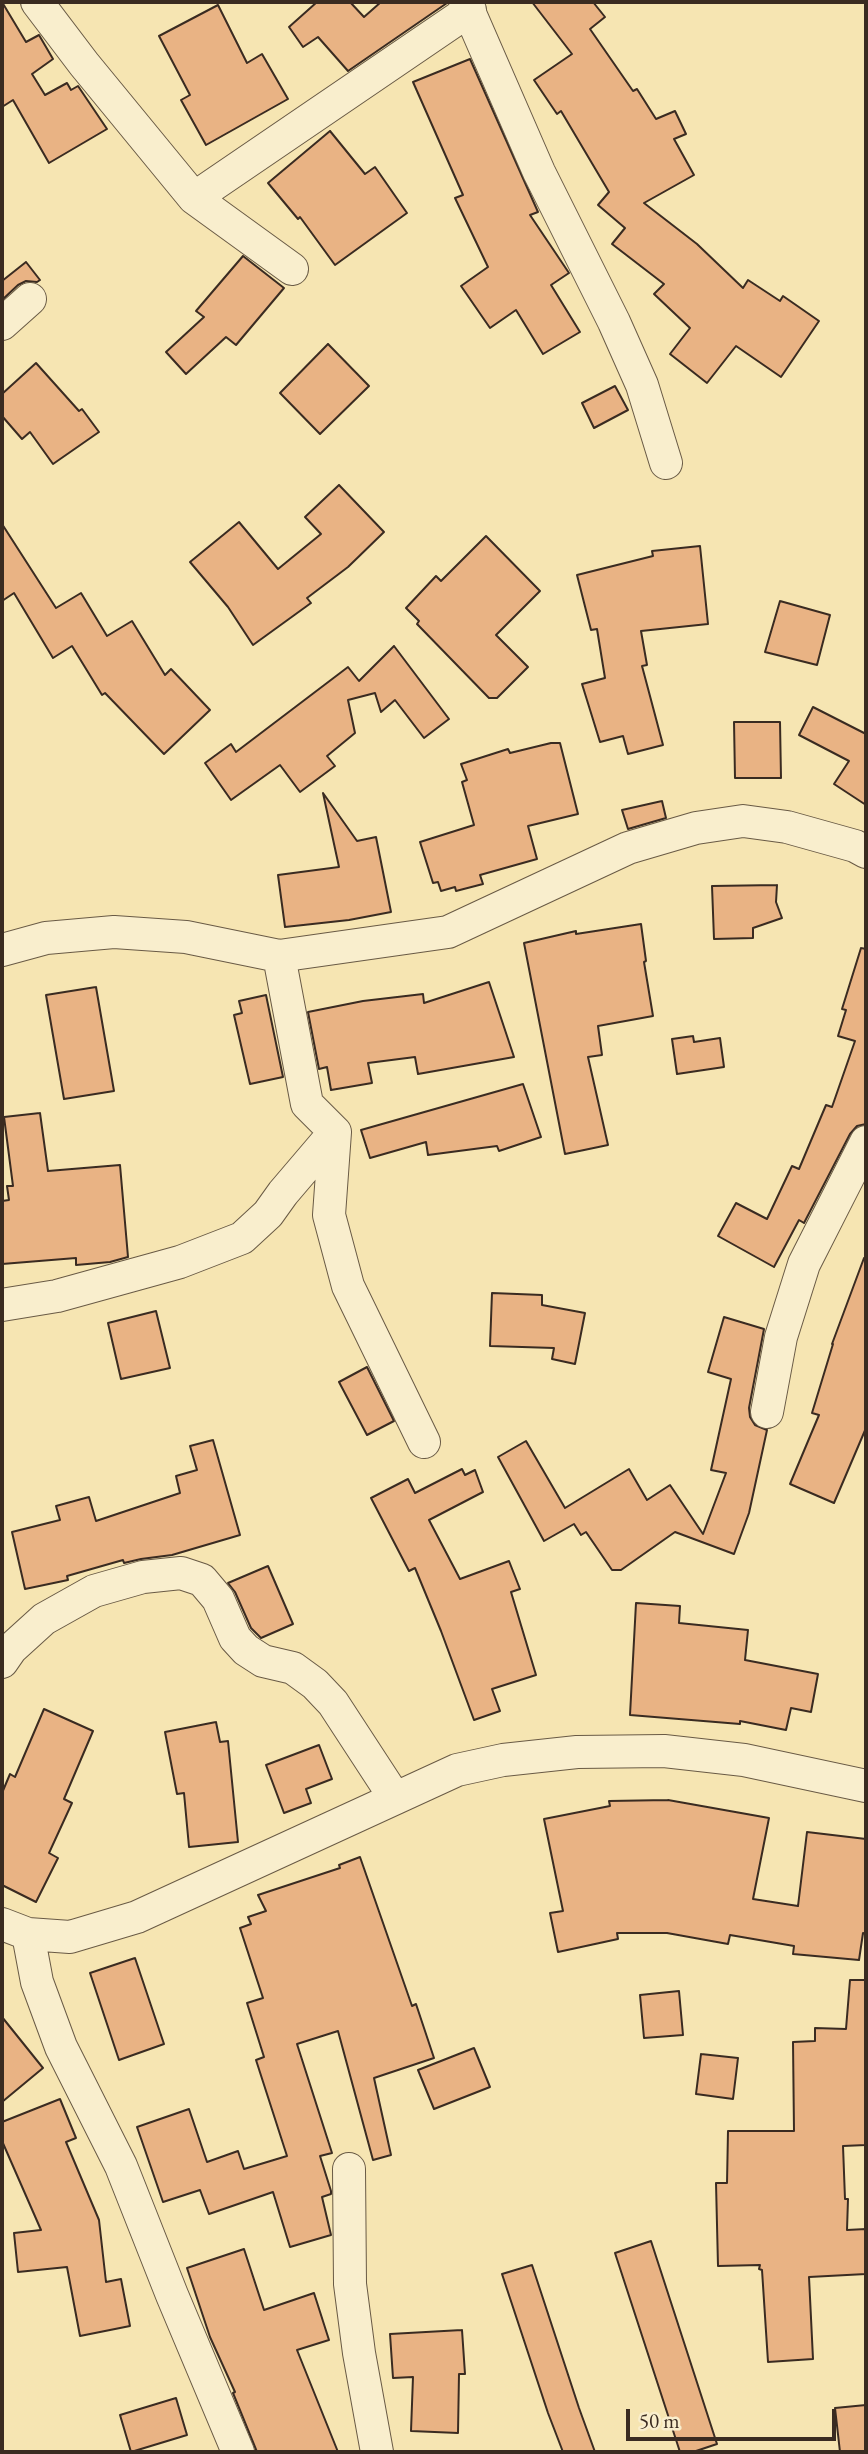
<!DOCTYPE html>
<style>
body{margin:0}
#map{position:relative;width:868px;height:2454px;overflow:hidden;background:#f6e5b2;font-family:"EB Garamond",serif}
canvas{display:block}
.frame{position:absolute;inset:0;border:4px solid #3a2b21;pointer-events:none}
.scale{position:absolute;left:626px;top:2409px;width:210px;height:32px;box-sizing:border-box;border:4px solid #3a2b21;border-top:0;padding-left:9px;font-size:21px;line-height:24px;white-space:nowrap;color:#3a2b21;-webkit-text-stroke:5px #f9eecd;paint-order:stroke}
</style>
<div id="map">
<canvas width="868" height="2454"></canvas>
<div class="frame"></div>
<div class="scale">50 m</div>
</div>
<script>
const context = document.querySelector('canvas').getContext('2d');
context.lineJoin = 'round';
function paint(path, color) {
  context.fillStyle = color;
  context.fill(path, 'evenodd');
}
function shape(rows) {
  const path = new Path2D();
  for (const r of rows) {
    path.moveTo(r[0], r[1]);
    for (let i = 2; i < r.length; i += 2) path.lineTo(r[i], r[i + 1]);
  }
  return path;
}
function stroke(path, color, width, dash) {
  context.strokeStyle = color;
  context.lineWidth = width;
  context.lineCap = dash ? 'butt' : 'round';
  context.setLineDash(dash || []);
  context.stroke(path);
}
const building = shape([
 [2,2,26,42,39,35,53,59,32,74,45,95,67,83,71,90,78,86,107,129,49,163,13,100,2,107,2,2],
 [317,2,350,2,364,17,381,2,447,3,348,71,318,37,303,47,289,27,317,2],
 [532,2,593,2,605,17,590,29,633,91,637,89,656,119,675,111,686,134,674,139,694,175,644,203,697,244,743,288,748,280,780,301,783,296,819,321,781,377,736,346,707,383,670,354,690,328,654,294,664,284,612,244,625,228,598,205,609,192,561,111,557,114,534,80,572,54,532,2],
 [218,5,247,63,262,54,288,99,206,145,181,100,190,95,159,36,218,5],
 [470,59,538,212,530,215,569,273,551,285,580,332,543,354,516,310,490,328,461,286,488,267,455,198,463,195,413,82,470,59],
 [330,131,365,174,375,167,407,213,335,265,300,217,298,219,268,183,330,131],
 [243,256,284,288,236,345,226,337,186,374,166,352,204,317,196,311,243,256],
 [26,262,40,280,37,282,26,281,18,285,2,300,2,281,26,262],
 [328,344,369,386,320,434,280,393,328,344],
 [36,363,79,411,82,409,99,432,53,464,30,432,22,439,2,416,2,394,36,363],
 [615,386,628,410,594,428,582,403,615,386],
 [339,485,384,532,348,567,307,598,311,603,253,645,228,607,190,562,239,522,278,569,321,534,305,517,339,485],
 [2,524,56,608,81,593,107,636,132,621,165,675,171,669,210,710,164,754,105,693,102,695,72,646,53,658,14,593,2,601,2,524],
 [486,536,540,591,496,635,528,667,497,698,489,698,417,624,419,621,406,608,436,576,441,581,486,536],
 [700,546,708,624,641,631,647,665,642,666,663,745,628,754,623,736,600,742,582,684,605,678,597,629,591,630,577,575,653,556,652,551,700,546],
 [780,601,830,615,817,665,765,652,780,601],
 [394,646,449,719,424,738,395,700,381,712,375,693,348,700,355,733,327,756,335,766,300,792,280,765,231,800,205,763,231,744,236,752,348,667,359,681,394,646],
 [813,707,866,734,866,805,834,784,849,761,799,735,813,707],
 [734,722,780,722,781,778,735,778,734,722],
 [551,743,560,743,578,814,528,826,537,859,480,875,483,884,456,891,455,887,441,891,438,882,433,883,420,842,474,825,462,782,467,780,461,764,508,749,510,753,551,743],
 [323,793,357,841,376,837,391,912,349,920,285,927,278,875,339,867,323,793],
 [662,801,666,818,628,829,622,810,662,801],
 [777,885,776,902,782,918,753,928,753,938,714,939,712,886,777,885],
 [641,924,646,961,644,962,653,1016,598,1026,602,1055,588,1057,608,1145,565,1154,524,943,576,931,576,934,641,924],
 [861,948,866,949,866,1124,857,1126,850,1134,804,1223,799,1220,774,1267,718,1236,736,1203,767,1219,792,1166,799,1169,826,1105,832,1107,855,1041,838,1036,846,1010,842,1009,861,948],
 [489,982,514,1057,418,1074,415,1057,368,1063,372,1083,331,1090,327,1067,319,1069,308,1012,363,1001,423,994,424,1003,489,982],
 [96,987,114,1091,64,1099,46,995,96,987],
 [266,995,283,1077,250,1084,234,1015,242,1013,239,1001,266,995],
 [693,1036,694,1042,720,1038,724,1067,677,1074,672,1039,693,1036],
 [523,1084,541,1137,499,1151,497,1146,428,1155,426,1142,370,1158,361,1130,523,1084],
 [40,1113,48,1171,120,1165,128,1257,110,1262,76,1265,76,1258,2,1264,2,1201,9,1200,7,1186,13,1186,4,1117,40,1113],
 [864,1258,866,1258,866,1428,834,1503,790,1484,819,1415,812,1413,833,1344,832,1344,864,1258],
 [492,1293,542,1295,542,1305,585,1313,575,1364,552,1359,554,1348,490,1346,492,1293],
 [156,1311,170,1368,121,1379,108,1323,156,1311],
 [724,1317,764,1329,749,1408,750,1417,755,1425,767,1430,749,1513,734,1554,675,1532,621,1570,612,1570,586,1532,581,1535,574,1524,544,1541,498,1457,526,1441,565,1508,629,1469,647,1500,670,1485,703,1534,726,1473,711,1470,731,1379,708,1372,724,1317],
 [367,1367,394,1421,367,1435,339,1382,367,1367],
 [213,1440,240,1535,172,1555,141,1559,124,1563,123,1560,67,1576,68,1580,25,1589,12,1532,60,1520,56,1506,89,1497,96,1521,180,1493,176,1476,197,1470,190,1446,213,1440],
 [462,1469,465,1475,475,1470,483,1492,429,1520,460,1579,509,1561,520,1589,511,1592,536,1675,492,1689,500,1711,474,1720,441,1631,415,1568,409,1571,371,1498,408,1479,415,1493,462,1469],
 [268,1566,293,1624,261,1638,251,1628,235,1592,228,1583,268,1566],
 [636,1603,680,1606,679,1623,748,1630,745,1660,818,1674,811,1712,791,1708,786,1730,740,1721,740,1724,630,1715,636,1603],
 [44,1709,93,1731,64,1799,72,1803,49,1853,58,1858,36,1902,2,1885,2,1793,10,1774,15,1777,44,1709],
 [216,1722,220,1742,228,1741,238,1842,189,1847,184,1793,177,1794,165,1732,216,1722],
 [319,1745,332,1779,306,1789,311,1803,284,1813,266,1765,319,1745],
 [668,1800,769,1818,753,1899,798,1906,807,1832,866,1839,866,1934,863,1933,859,1960,793,1954,794,1946,730,1935,728,1944,667,1933,617,1933,618,1939,558,1952,550,1913,563,1911,544,1819,610,1806,609,1801,668,1800],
 [360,1857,412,2006,416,2004,434,2058,374,2078,391,2155,373,2160,338,2031,297,2044,332,2153,320,2156,331,2191,331,2194,322,2197,331,2235,290,2247,273,2192,209,2214,200,2190,163,2202,137,2127,189,2109,207,2162,238,2151,244,2169,287,2156,256,2060,264,2057,247,2003,263,1998,240,1928,251,1924,248,1917,266,1911,258,1895,340,1868,339,1865,360,1857],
 [135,1958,164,2044,119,2060,90,1973,135,1958],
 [850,1980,866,1980,866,2145,843,2146,845,2199,848,2199,847,2230,866,2229,866,2274,809,2277,813,2359,768,2362,762,2270,759,2269,760,2265,718,2266,716,2183,727,2183,728,2131,794,2131,793,2042,815,2041,815,2028,846,2029,850,1980],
 [679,1991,683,2035,644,2038,640,1995,679,1991],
 [2,2017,43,2068,2,2102,2,2017],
 [474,2048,490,2087,434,2109,418,2070,474,2048],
 [701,2054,738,2058,733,2099,696,2094,701,2054],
 [60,2099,76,2138,66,2142,99,2220,106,2282,121,2279,130,2326,80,2336,67,2267,18,2272,14,2233,41,2230,2,2141,2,2122,60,2099],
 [651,2241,717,2444,693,2452,680,2452,615,2253,651,2241],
 [244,2249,264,2310,314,2293,329,2340,297,2350,338,2452,257,2452,233,2393,235,2392,210,2337,187,2268,244,2249],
 [532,2265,579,2408,595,2452,563,2452,548,2413,502,2274,532,2265],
 [462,2330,465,2374,459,2374,458,2433,411,2431,413,2377,393,2378,390,2334,462,2330],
 [176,2398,187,2435,131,2452,120,2415,176,2398],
 [866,2405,866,2452,840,2452,835,2408,866,2405]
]);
paint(building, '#e9b384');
stroke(building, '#3a2b21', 2);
const street = shape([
 [37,2,84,64,194,198,292,269],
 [465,2,539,172,614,322,642,385,666,463],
 [194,198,470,10],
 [2,324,30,299],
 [2,950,46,938,114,932,186,937,279,956,448,932,628,848,696,828,743,821,787,827,855,846,866,852],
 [279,956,307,1104,335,1132],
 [335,1132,329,1215,348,1286,424,1442],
 [2,1305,57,1296,180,1262,242,1238,268,1214,283,1193,335,1132],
 [767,1412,781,1337,804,1264,866,1142],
 [2,1662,11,1649,44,1619,94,1591,143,1577,181,1573,202,1580,218,1599,235,1638,246,1650,263,1661,293,1668,315,1684,333,1703,395,1798],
 [2,1924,28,1934,70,1937,137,1917,457,1770,503,1760,577,1752,664,1751,744,1760,866,1786],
 [28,1934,37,1982,61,2047,121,2166,172,2295,238,2452],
 [349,2169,350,2284,359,2353,377,2452]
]);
stroke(street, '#695a45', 34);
stroke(street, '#f9eecd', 32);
</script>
